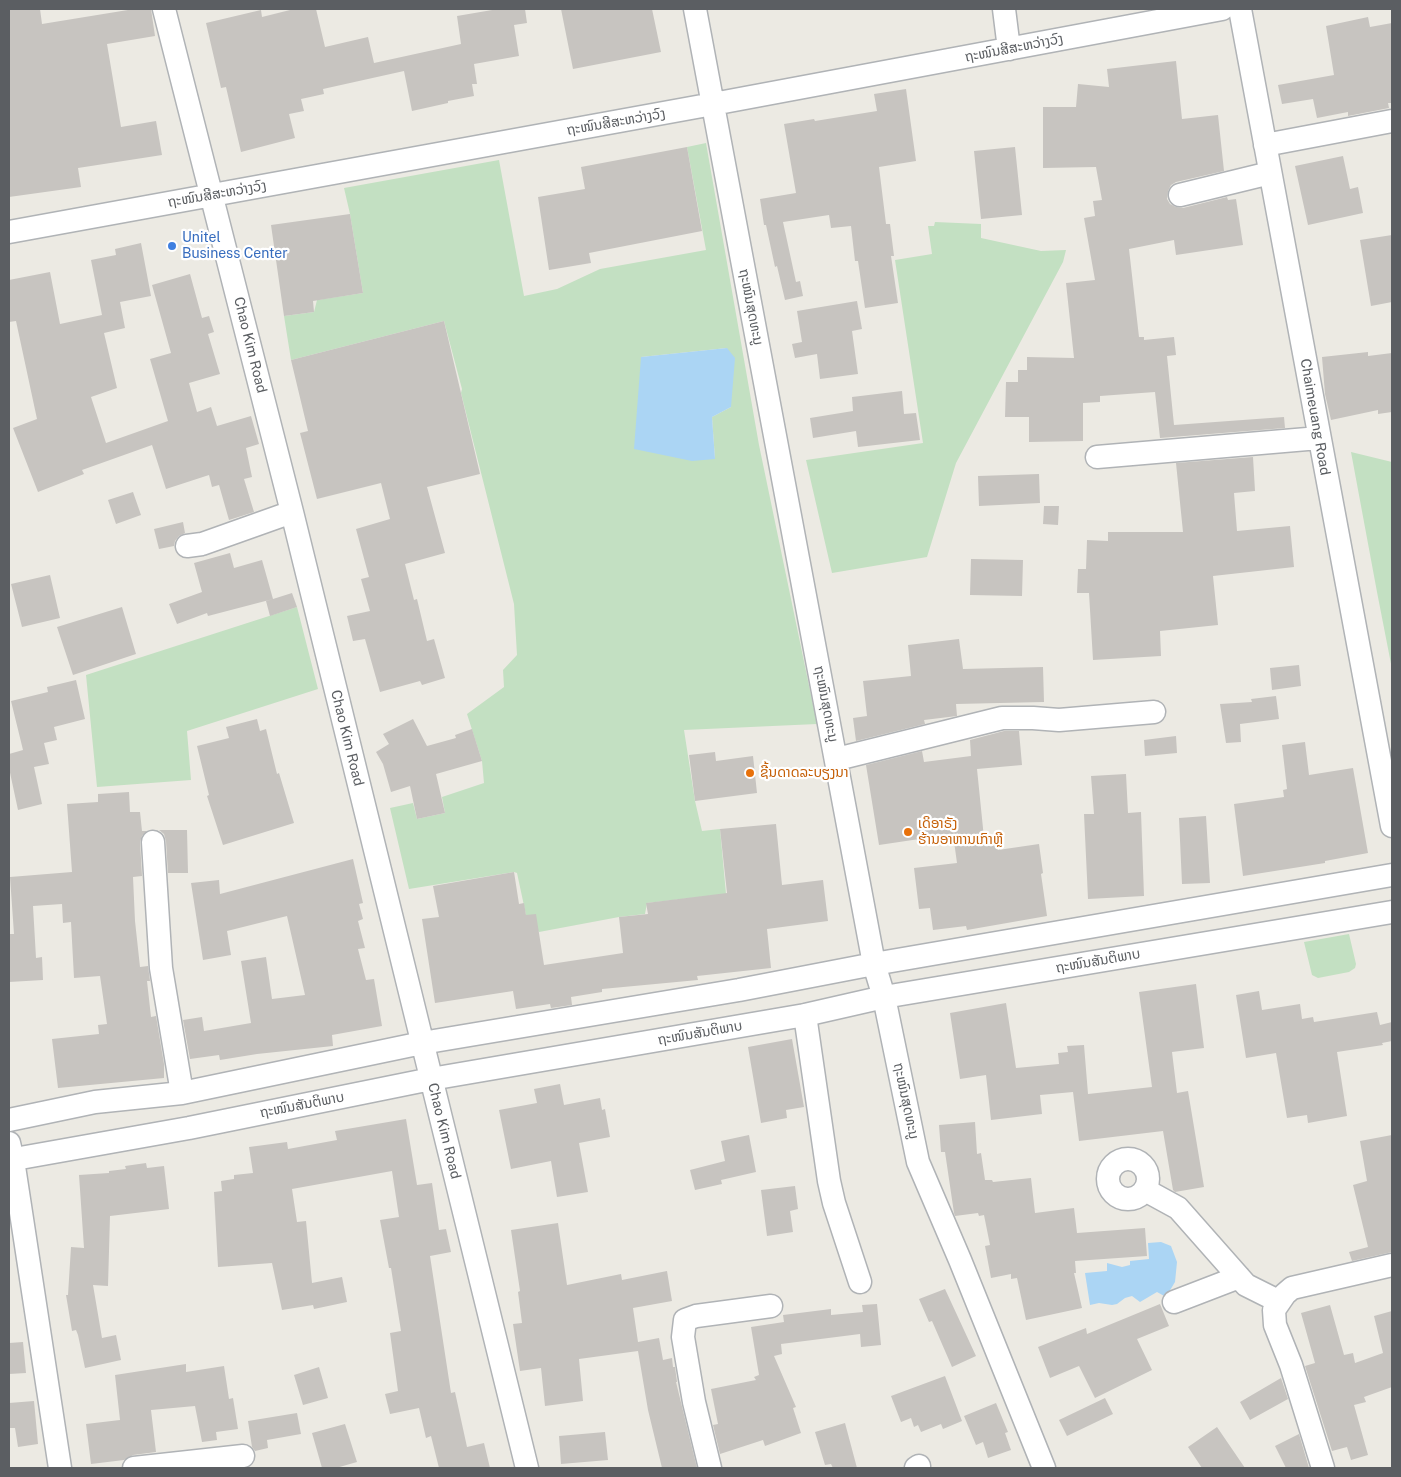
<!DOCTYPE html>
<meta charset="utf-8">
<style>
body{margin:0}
#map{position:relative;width:1401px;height:1477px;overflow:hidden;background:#eceae3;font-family:"Public Sans",sans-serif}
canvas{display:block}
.frame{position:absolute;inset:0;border:10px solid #5b5e62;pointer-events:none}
</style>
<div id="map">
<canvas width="1401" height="1477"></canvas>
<div class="frame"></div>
</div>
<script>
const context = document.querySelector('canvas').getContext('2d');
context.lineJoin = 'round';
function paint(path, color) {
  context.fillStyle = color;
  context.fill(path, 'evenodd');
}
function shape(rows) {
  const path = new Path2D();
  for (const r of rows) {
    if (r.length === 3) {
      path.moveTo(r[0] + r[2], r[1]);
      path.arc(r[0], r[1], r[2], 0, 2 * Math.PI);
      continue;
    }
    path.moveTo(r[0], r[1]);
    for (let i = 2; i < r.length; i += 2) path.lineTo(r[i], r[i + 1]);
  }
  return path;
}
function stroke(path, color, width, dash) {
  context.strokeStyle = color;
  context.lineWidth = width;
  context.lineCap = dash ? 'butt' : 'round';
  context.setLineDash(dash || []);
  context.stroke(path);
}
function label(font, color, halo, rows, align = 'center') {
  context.font = font + ' "Public Sans","Noto Sans Lao",sans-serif';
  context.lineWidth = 4.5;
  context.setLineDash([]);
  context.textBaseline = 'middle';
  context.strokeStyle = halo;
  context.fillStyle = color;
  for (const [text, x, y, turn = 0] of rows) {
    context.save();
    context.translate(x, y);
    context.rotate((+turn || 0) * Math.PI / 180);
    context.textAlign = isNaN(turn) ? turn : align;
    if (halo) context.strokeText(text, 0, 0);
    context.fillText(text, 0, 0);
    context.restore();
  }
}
paint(shape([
 [706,143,759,445,817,724,684,730,695,801,702,831,720,829,726,894,647,903,645,914,619,917,539,932,526,915,517,873,514,872,409,889,390,808,413,803,417,819,445,813,442,797,484,783,482,761,467,714,504,687,503,670,517,655,514,604,461,393,462,389,444,321,291,360,284,316,314,312,317,300,363,293,350,214,344,188,499,160,524,296,557,289,600,269,706,250,687,147],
 [727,348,731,407,712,417,715,459,641,357],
 [935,222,981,224,981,238,1041,251,1066,250,1063,262,956,463,927,557,832,573,806,460,923,443,895,260,932,254,928,226,934,226],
 [1351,452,1392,462,1392,669,1377,592],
 [297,607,318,689,187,731,191,780,97,787,86,675],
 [1349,934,1356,964,1355,968,1349,972,1318,978,1312,975,1304,942]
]), '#c3e0c2');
paint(shape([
 [727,348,735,358,731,407,712,417,715,459,692,461,634,449,641,357],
 [1161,1242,1171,1246,1177,1262,1175,1282,1166,1297,1157,1292,1140,1302,1132,1296,1125,1298,1117,1304,1112,1305,1099,1303,1090,1305,1085,1273,1107,1271,1107,1263,1122,1267,1130,1265,1130,1261,1149,1259,1148,1243]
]), '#abd5f4');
paint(shape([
 [9,9,40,9,42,24,134,9,151,9,155,36,107,44,121,127,156,121,162,155,78,168,81,187,9,197],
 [294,9,316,9,325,47,368,37,374,63,461,44,457,16,498,9,525,9,527,23,514,25,519,56,474,64,477,84,472,84,474,96,448,101,448,103,412,111,404,71,323,89,324,94,301,99,304,111,289,114,295,138,241,152,226,87,221,88,206,23,261,10,262,17],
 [561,9,652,9,661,52,573,69],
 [1368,17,1370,27,1392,23,1392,103,1388,103,1389,108,1348,116,1348,112,1317,118,1313,99,1282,104,1278,85,1334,75,1326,26],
 [1176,61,1182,119,1218,115,1224,171,1176,182,1171,185,1168,191,1167,199,1170,204,1176,207,1183,208,1227,197,1228,200,1236,199,1243,245,1176,255,1174,240,1129,249,1139,337,1144,337,1144,340,1174,337,1176,355,1167,356,1174,425,1284,417,1285,428,1160,438,1155,392,1100,396,1100,402,1083,403,1083,441,1029,442,1029,417,1005,417,1006,382,1018,382,1018,370,1027,370,1027,357,1074,358,1066,283,1095,280,1084,218,1095,216,1093,201,1102,200,1096,167,1043,168,1043,107,1076,107,1078,84,1109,87,1107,69],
 [906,89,916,161,879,167,886,224,890,224,894,256,891,256,898,303,865,308,858,261,855,261,851,226,831,228,829,215,783,222,796,282,800,281,803,296,785,300,777,266,775,267,766,225,764,225,760,199,796,193,784,124,814,119,815,121,877,111,874,94],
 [687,147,702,231,589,253,591,263,549,270,538,197,585,189,581,167],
 [1015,147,1022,215,981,219,974,151],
 [1343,156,1350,189,1358,187,1363,213,1308,225,1295,166],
 [350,214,363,293,313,301,314,312,284,316,271,225],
 [1392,235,1392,302,1371,306,1360,240],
 [141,243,151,296,120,302,125,328,104,333,117,388,91,397,106,443,168,421,150,359,171,353,152,285,190,274,202,318,209,316,214,332,208,334,220,374,189,383,197,412,211,407,217,426,251,416,259,444,246,448,252,477,244,479,254,512,229,520,219,485,212,487,209,475,166,489,152,445,82,470,84,474,38,492,13,428,37,419,16,321,9,322,9,280,50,272,60,324,102,315,91,260,116,255,115,249],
 [857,301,862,329,852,331,858,374,820,379,817,354,795,358,792,344,802,342,797,311],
 [444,321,480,474,427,487,445,553,405,564,414,600,417,599,427,641,434,639,445,678,422,685,420,681,380,692,365,639,353,641,347,616,370,611,361,579,369,577,356,529,390,519,381,483,317,499,300,433,308,431,291,360],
 [1368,352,1368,356,1392,353,1392,412,1378,414,1378,410,1331,420,1325,394,1322,357],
 [902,391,904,414,916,413,920,440,858,447,856,431,813,438,810,418,853,411,852,397],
 [1253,457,1255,491,1234,493,1237,531,1290,526,1294,567,1213,576,1218,625,1160,631,1161,656,1093,660,1089,593,1077,593,1078,569,1086,569,1087,540,1108,541,1108,532,1183,532,1176,463],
 [1039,474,1040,503,979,506,978,476],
 [133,492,141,515,116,524,108,500],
 [1044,506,1059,506,1058,525,1043,524],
 [183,522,185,533,179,536,175,541,174,546,159,549,154,529],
 [230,553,234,568,262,560,273,599,292,593,297,607,270,616,266,601,273,599,208,616,207,613,177,624,169,604,202,592,194,563],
 [971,559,1023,560,1022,596,970,595],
 [50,575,60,618,22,627,11,584],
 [122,607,136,654,73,675,57,627],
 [959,639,963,669,1043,667,1044,702,956,704,957,716,924,720,925,724,856,741,853,718,867,716,863,681,911,676,908,645],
 [1299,665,1301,686,1272,690,1270,668],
 [76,680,85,719,54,727,57,740,44,743,49,764,34,767,42,804,18,810,9,768,9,754,23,750,11,701,48,692,47,687],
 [1276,696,1279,719,1240,724,1241,742,1226,743,1220,704,1252,702,1251,699],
 [257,719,260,731,266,729,277,774,279,773,294,823,223,845,207,796,209,795,197,746,229,738,226,727],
 [413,719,427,746,456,738,455,735,472,729,482,761,436,774,445,813,417,819,410,786,391,792,383,764,376,752,389,744,383,734],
 [1004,731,1019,731,1022,765,977,769,984,838,996,836,998,850,1039,844,1043,873,1041,874,1047,916,967,930,966,926,933,930,930,908,919,909,914,868,957,863,953,834,879,845,866,765,922,751,924,762,971,756,970,740],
 [1176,736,1177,753,1145,756,1144,740],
 [1305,742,1309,775,1353,768,1368,853,1325,861,1325,863,1243,876,1234,804,1284,797,1283,790,1287,789,1282,745],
 [715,752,716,761,753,756,757,793,695,801,689,755],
 [1126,774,1128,813,1141,812,1144,896,1088,899,1084,814,1094,814,1091,776],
 [129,792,130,812,140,812,142,831,147,831,142,836,140,842,142,876,133,877,135,921,140,967,148,966,150,981,147,981,151,1017,156,1016,164,1064,164,1078,58,1088,52,1039,99,1034,98,1025,107,1024,100,976,74,978,71,922,63,923,62,904,33,906,36,958,42,957,43,980,9,982,9,934,14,934,10,877,72,872,67,804,98,802,98,794],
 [1206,816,1210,883,1182,884,1179,818],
 [776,824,782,885,823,880,828,921,767,929,771,968,697,976,698,980,602,989,602,992,571,997,572,1005,551,1008,550,1004,516,1009,513,991,435,1003,422,919,439,917,433,886,514,872,519,904,524,903,526,915,536,914,544,965,623,953,619,917,648,914,646,903,727,893,720,829],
 [159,830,187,830,188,873,168,873,166,841,164,834],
 [353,859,363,903,359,904,363,919,358,921,365,948,358,949,366,980,374,979,382,1026,332,1035,333,1046,257,1054,220,1060,219,1055,190,1059,183,1020,202,1017,204,1031,251,1023,241,961,266,957,272,999,305,995,287,916,227,931,231,955,203,960,191,883,219,880,220,894],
 [1196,984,1204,1048,1172,1052,1177,1093,1188,1091,1204,1187,1175,1192,1173,1190,1163,1131,1079,1141,1073,1092,1040,1095,1042,1114,991,1120,986,1075,960,1079,950,1013,1006,1003,1016,1068,1059,1064,1058,1053,1068,1052,1067,1046,1084,1045,1088,1094,1152,1087,1139,992],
 [1259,991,1262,1010,1300,1004,1302,1019,1313,1017,1314,1022,1377,1012,1380,1025,1392,1022,1392,1041,1382,1043,1383,1045,1337,1052,1347,1116,1308,1123,1307,1115,1287,1118,1276,1053,1246,1058,1236,995],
 [792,1039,804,1107,786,1110,787,1118,761,1123,748,1047],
 [560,1084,564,1105,600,1098,602,1110,605,1109,610,1137,579,1143,588,1192,557,1197,551,1161,511,1169,499,1110,537,1103,534,1089],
 [406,1119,417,1185,432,1183,439,1230,446,1229,451,1252,430,1256,451,1393,455,1392,467,1447,484,1443,490,1468,439,1468,431,1436,426,1438,419,1408,390,1414,385,1394,398,1391,390,1333,401,1331,391,1268,389,1268,380,1220,399,1217,392,1171,292,1189,297,1222,306,1221,312,1283,342,1277,347,1302,314,1309,313,1305,282,1310,272,1263,218,1267,214,1192,222,1191,221,1181,234,1179,234,1175,253,1173,249,1147,287,1142,288,1149,337,1140,335,1131],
 [975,1122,977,1154,981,1153,985,1180,992,1180,993,1182,1031,1178,1035,1213,1074,1208,1077,1233,1145,1228,1147,1256,1075,1261,1076,1273,1074,1273,1082,1308,1026,1320,1017,1278,1011,1279,1011,1274,991,1278,985,1246,990,1245,984,1215,979,1216,978,1213,955,1216,954,1213,945,1152,941,1152,939,1125],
 [749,1135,756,1172,721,1180,722,1184,695,1190,690,1170,725,1161,721,1141],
 [1392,1135,1392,1252,1352,1261,1349,1252,1368,1247,1353,1185,1367,1181,1360,1141],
 [146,1163,147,1168,164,1166,169,1209,110,1216,108,1286,93,1285,102,1338,116,1335,121,1360,85,1368,78,1335,76,1330,72,1331,66,1295,68,1295,71,1247,84,1248,79,1175,109,1173,109,1171,126,1169,125,1166],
 [795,1186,798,1209,790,1211,793,1232,767,1236,761,1190],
 [558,1223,567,1285,621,1274,622,1280,667,1271,672,1301,633,1308,638,1342,659,1338,663,1360,672,1358,673,1367,675,1367,677,1382,676,1382,697,1468,662,1468,648,1410,638,1351,579,1359,583,1401,545,1406,541,1368,520,1371,513,1324,522,1323,518,1292,520,1291,511,1230],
 [945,1289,976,1356,952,1367,932,1321,929,1322,919,1299],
 [877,1304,881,1345,861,1347,860,1334,781,1344,782,1354,774,1356,796,1407,793,1408,801,1433,765,1446,763,1440,720,1454,713,1425,718,1424,711,1389,756,1380,754,1377,759,1375,751,1327,784,1322,783,1315,831,1309,831,1315,863,1312,862,1305],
 [1160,1304,1169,1326,1137,1339,1152,1370,1095,1398,1079,1366,1050,1378,1038,1347,1086,1328,1087,1334],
 [1330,1305,1344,1355,1353,1353,1355,1363,1383,1353,1374,1316,1392,1311,1392,1387,1364,1397,1366,1402,1354,1405,1368,1455,1351,1460,1347,1447,1332,1451,1305,1366,1315,1363,1301,1313],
 [23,1342,26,1373,9,1374,9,1343],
 [186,1364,186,1372,224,1366,229,1399,233,1398,238,1429,216,1432,217,1440,202,1442,195,1406,151,1410,156,1452,133,1455,124,1460,91,1464,86,1424,120,1420,115,1375],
 [319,1367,328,1398,303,1405,294,1375],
 [945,1376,962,1421,943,1429,941,1424,921,1432,918,1425,914,1427,911,1418,901,1422,891,1396],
 [1281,1378,1288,1399,1250,1420,1240,1402],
 [1105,1398,1113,1414,1067,1436,1059,1420],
 [34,1401,38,1444,18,1447,15,1428,9,1428,9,1403],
 [996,1403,1008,1432,1005,1433,1011,1450,988,1458,983,1442,976,1445,964,1416],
 [297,1413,301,1434,267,1440,268,1448,255,1451,252,1447,248,1421],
 [845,1423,857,1468,833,1468,831,1464,825,1465,815,1432],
 [345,1424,357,1462,336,1468,322,1468,312,1433],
 [1217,1427,1245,1468,1202,1468,1188,1447],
 [605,1432,608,1460,561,1464,559,1436],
 [1299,1434,1309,1468,1286,1468,1275,1446]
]), '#c7c4c0');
const minor = shape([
 [164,9,292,512,527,1468],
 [695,9,874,964,884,997,918,1162,960,1260,1044,1468],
 [1004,9,1009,49],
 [1240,9,1392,826],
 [1265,145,1392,121],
 [1180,195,1270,173],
 [9,232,713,104,1222,9],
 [1097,457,1319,438],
 [187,546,202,544,292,512],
 [837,759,1002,718,1033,718,1059,720,1154,712],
 [153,842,161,968,182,1093],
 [805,1015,829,1181,834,1203,860,1282],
 [9,1120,95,1102,182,1093,422,1043,739,990,874,964,1392,875],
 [9,1143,13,1160,60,1468],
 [1128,1179,20],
 [9,1160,189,1128,431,1079,805,1015,884,997,1392,912],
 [1145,1190,1178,1208,1246,1285,1278,1301],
 [1174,1302,1239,1277],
 [134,1468,243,1456],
 [710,1468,694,1402,683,1337,685,1320,696,1316,771,1306],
 [916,1468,919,1466],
 [1323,1468,1291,1365,1275,1325,1274,1310,1285,1294,1292,1288,1392,1265]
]);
stroke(minor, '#b0b3b6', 25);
stroke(minor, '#fff', 22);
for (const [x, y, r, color] of [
 [172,246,5,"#3f7fe0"],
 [750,773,5,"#e8710a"],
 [908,832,5,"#e8710a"]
]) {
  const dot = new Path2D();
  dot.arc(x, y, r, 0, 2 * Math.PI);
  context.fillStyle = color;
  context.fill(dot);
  stroke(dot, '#fff', 2);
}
label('14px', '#5b5e62', '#fff', [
 ["ຖະໜົນສີສະຫວ່າງວົງ",1014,48,-11],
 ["ຖະໜົນສີສະຫວ່າງວົງ",616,122,-10],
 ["ຖະໜົນສີສະຫວ່າງວົງ",217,194,-10],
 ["ຖະໜົນສຸດທະນູ",751,307,79],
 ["Chao Kim Road",250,345,76],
 ["Chaimeuang Road",1315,417,80],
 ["ຖະໜົນສຸດທະນູ",826,704,79],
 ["Chao Kim Road",347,738,76],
 ["ຖະໜົນສັນຕິພາບ",1098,961,-10],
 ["ຖະໜົນສັນຕິພາບ",700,1033,-10],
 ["ຖະໜົນສຸດທະນູ",906,1101,78],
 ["ຖະໜົນສັນຕິພາບ",302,1105,-11],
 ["Chao Kim Road",444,1131,76]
]);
label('14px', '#366cbe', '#fff', [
 ["Unitel",182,238],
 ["Business Center",182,254]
], 'left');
label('14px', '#c56008', '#fff', [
 ["ຊີ້ນດາດລະບຽງນາ",760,773],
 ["ເດິອາຣັງ",918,824],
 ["ຮ້ານອາຫານເກົາຫຼີ",918,840]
], 'left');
</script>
